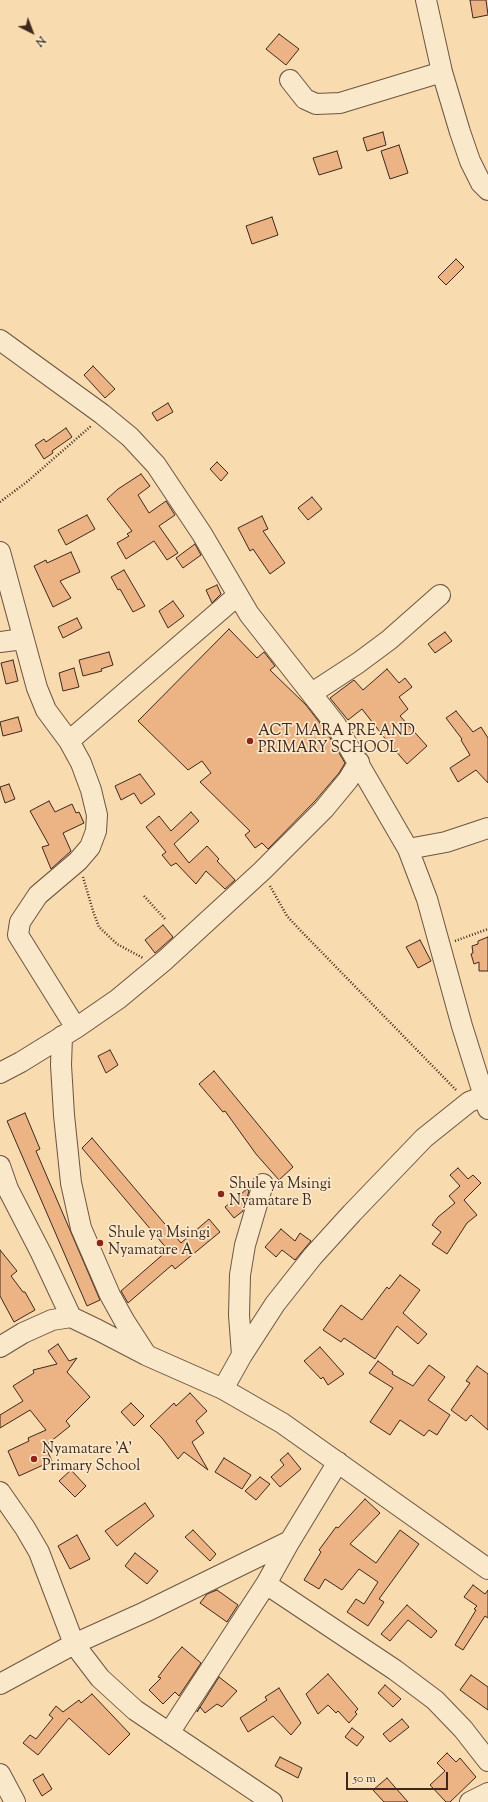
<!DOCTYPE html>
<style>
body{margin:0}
#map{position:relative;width:488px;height:1802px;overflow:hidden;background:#f8dbae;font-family:"Sorts Mill Goudy",serif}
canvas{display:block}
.north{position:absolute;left:12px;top:12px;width:40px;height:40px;-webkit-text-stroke:3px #fae8ca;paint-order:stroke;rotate:138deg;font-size:11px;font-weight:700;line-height:16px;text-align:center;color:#3e281f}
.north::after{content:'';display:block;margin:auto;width:14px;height:18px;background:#3e281f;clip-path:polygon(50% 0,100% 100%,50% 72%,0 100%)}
.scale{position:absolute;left:346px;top:1772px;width:102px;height:18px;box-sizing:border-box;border:2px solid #3e281f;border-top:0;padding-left:5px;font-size:12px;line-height:14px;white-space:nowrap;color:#3e281f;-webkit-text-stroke:3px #fae8ca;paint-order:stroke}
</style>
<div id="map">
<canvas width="488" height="1802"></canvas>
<div class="north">N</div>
<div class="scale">50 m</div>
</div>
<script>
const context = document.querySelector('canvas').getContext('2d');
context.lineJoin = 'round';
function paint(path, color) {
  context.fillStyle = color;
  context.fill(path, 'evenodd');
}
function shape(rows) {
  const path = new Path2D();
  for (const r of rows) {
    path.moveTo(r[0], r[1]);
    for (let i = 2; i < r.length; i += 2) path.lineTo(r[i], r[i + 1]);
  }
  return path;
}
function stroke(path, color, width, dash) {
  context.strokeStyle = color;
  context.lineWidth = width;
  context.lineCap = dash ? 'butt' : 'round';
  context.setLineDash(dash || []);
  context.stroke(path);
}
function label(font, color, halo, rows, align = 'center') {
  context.font = font + ' "Sorts Mill Goudy",serif';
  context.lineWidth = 3.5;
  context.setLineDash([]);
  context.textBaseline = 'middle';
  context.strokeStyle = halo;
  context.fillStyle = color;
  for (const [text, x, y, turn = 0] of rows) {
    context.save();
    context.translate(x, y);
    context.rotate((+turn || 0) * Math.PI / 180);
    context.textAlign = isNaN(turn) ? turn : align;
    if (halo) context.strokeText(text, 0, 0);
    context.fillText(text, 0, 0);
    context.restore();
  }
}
const building = shape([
 [470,0,486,0,488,15,473,18,470,0],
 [279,34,299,49,286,65,266,49,279,34],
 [383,132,386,145,367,151,363,138,383,132],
 [399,145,408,173,390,179,381,151,399,145],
 [337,151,342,168,319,175,313,158,337,151],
 [272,217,278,235,252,244,246,226,272,217],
 [456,259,464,267,446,285,438,277,456,259],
 [93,366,115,389,105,398,84,375,93,366],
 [168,403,173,412,157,421,152,413,168,403],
 [66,428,72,437,52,451,53,453,44,459,35,445,44,439,46,442,66,428],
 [217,462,228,473,221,481,210,469,217,462],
 [141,474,150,486,138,495,149,513,166,501,175,515,159,526,178,553,167,560,154,541,126,559,117,543,129,536,127,534,132,531,107,499,118,489,141,474],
 [312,497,322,509,308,520,298,508,312,497],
 [87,515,95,529,66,545,58,530,87,515],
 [262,516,268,529,263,531,285,563,270,574,253,549,250,551,238,528,262,516],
 [195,544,201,555,183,568,176,558,195,544],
 [71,552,80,572,60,581,71,598,53,607,34,566,46,560,47,563,71,552],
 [124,570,145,606,133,612,120,589,118,590,111,577,124,570],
 [217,585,221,594,212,603,206,590,217,585],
 [173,601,184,616,168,628,159,611,173,601],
 [77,618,82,628,63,638,58,627,77,618],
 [229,629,257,658,264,652,275,666,270,670,306,705,326,731,345,763,339,773,315,801,268,849,262,843,255,848,245,835,250,831,200,782,211,773,202,761,188,770,138,721,229,629],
 [445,632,452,641,435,653,428,644,445,632],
 [109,652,113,665,101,669,102,671,83,676,79,660,109,652],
 [13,660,18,681,6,684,1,663,13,660],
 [74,668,79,687,63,691,59,673,74,668],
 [387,669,399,683,405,678,412,687,399,697,408,709,400,716,427,746,407,764,387,741,362,709,348,720,330,698,354,680,363,690,387,669],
 [456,711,473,732,481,727,488,738,488,783,476,770,458,782,450,768,470,755,461,740,462,739,446,718,456,711],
 [18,717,22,731,3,736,0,722,18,717],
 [140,774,155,794,141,804,134,793,121,800,115,786,140,774],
 [9,784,15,799,5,803,0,787,9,784],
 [49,801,55,812,72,804,76,813,79,812,84,823,63,833,71,851,51,869,42,847,49,845,30,811,49,801],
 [191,812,199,821,174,844,189,863,207,846,219,859,217,861,235,880,225,889,206,871,196,884,176,863,171,866,162,855,166,852,146,827,159,816,171,831,191,812],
 [163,925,173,937,155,953,145,940,163,925],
 [488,937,488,971,479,971,479,962,474,964,471,954,473,953,472,946,478,944,478,941,488,937],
 [420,940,431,961,418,968,406,947,420,940],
 [110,1050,118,1065,106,1073,98,1056,110,1050],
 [214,1071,293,1167,279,1180,256,1154,225,1111,223,1112,199,1084,214,1071],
 [25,1113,40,1149,36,1151,100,1300,87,1306,7,1121,25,1113],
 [92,1138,181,1243,209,1219,220,1232,175,1269,172,1265,128,1303,121,1291,168,1250,82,1148,92,1138],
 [458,1168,468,1179,473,1175,481,1183,464,1200,477,1215,467,1223,447,1254,432,1244,441,1232,432,1225,438,1217,455,1203,449,1196,460,1186,450,1175,458,1168],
 [247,1189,249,1191,243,1211,234,1218,225,1207,247,1189],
 [281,1229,295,1241,300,1233,311,1241,295,1260,282,1250,276,1257,265,1247,281,1229],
 [0,1250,17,1271,11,1276,23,1292,25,1292,35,1310,14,1322,0,1296,0,1250],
 [400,1275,420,1290,403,1313,427,1334,418,1344,397,1326,375,1359,344,1338,341,1342,323,1330,341,1305,362,1320,387,1287,389,1289,400,1275],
 [58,1344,69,1361,77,1358,67,1372,90,1397,66,1421,70,1426,45,1446,52,1461,19,1476,8,1451,29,1441,28,1438,46,1430,30,1410,0,1428,0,1415,23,1401,13,1386,34,1373,33,1370,57,1364,48,1351,58,1344],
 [320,1347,344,1374,328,1385,323,1377,321,1379,304,1361,320,1347],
 [378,1361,393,1372,392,1374,413,1386,429,1365,445,1377,428,1400,450,1415,437,1435,429,1430,424,1436,400,1420,390,1435,370,1422,393,1388,369,1373,378,1361],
 [477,1366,488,1374,488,1430,471,1415,466,1421,451,1410,470,1383,466,1381,477,1366],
 [190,1393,207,1411,196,1421,204,1433,192,1442,208,1470,184,1452,178,1459,162,1438,150,1426,174,1403,176,1406,190,1393],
 [131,1403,144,1416,134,1426,121,1412,131,1403],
 [288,1453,301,1469,280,1487,271,1477,284,1465,280,1460,288,1453],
 [224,1458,251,1475,242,1489,215,1472,224,1458],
 [71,1470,86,1486,75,1497,59,1481,71,1470],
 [260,1477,270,1484,256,1500,245,1491,260,1477],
 [365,1499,380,1513,350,1544,376,1563,400,1530,419,1544,379,1599,384,1602,368,1626,347,1612,356,1599,364,1604,378,1582,359,1569,342,1590,325,1579,319,1589,304,1580,321,1552,319,1550,336,1527,338,1528,365,1499],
 [145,1503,154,1516,117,1546,105,1531,145,1503],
 [193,1530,216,1554,210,1561,185,1537,193,1530],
 [77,1535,90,1559,70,1569,58,1546,77,1535],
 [135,1553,158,1571,147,1584,125,1566,135,1553],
 [473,1585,485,1594,488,1590,488,1618,485,1616,463,1650,455,1645,476,1610,474,1609,477,1606,464,1597,473,1585],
 [217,1590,238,1605,227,1622,200,1603,207,1594,217,1590],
 [407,1605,437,1631,431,1638,408,1620,390,1641,381,1634,407,1605],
 [182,1647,201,1663,179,1696,175,1692,163,1704,149,1690,161,1678,158,1677,174,1656,182,1647],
 [328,1674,358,1709,355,1712,357,1714,349,1723,338,1711,336,1713,328,1705,318,1714,306,1694,328,1674],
 [471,1675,488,1687,488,1710,460,1690,471,1675],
 [219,1677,237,1691,222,1707,217,1704,205,1713,200,1707,197,1712,219,1677],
 [385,1685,401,1699,393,1707,378,1693,385,1685],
 [279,1688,301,1723,291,1735,273,1716,248,1732,240,1718,267,1700,265,1697,279,1688],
 [92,1694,130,1734,109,1755,69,1718,38,1755,23,1743,30,1735,36,1739,53,1718,49,1715,56,1706,63,1712,79,1700,81,1703,92,1694],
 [402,1719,409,1727,390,1742,383,1734,402,1719],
 [352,1728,364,1737,357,1746,345,1737,352,1728],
 [447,1753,456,1762,460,1758,476,1777,450,1802,446,1802,430,1785,445,1771,437,1763,447,1753],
 [280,1757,302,1768,298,1778,275,1766,280,1757],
 [43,1774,52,1789,42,1796,33,1780,43,1774],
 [387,1778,408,1802,384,1802,373,1790,387,1778]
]);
paint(building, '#ecb385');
stroke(building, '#3e281f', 1);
const minor = shape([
 [426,0,442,72,460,132,470,161,481,183,488,190],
 [290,80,305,99,316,104,340,103,442,72],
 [0,340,102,414,130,437,156,465,202,534,249,614,336,725,408,849,427,899,462,1026,488,1109],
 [0,552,37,688,46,710,69,741,81,763,91,790,97,815,96,831,90,847,78,861,38,895,20,922,18,935,76,1028],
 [0,642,23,639],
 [312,693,358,663,389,640,440,595],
 [69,741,237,596],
 [408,849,446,842,488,828],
 [62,1036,61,1065,64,1115,71,1183,81,1228,110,1295,125,1322,145,1353],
 [0,1073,21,1062,76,1028,118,999,165,960,262,871,324,809,348,780,359,762],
 [0,1166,8,1189,41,1253,71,1317],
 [0,1347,23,1333,52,1320,71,1317,98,1330,146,1355,223,1389,282,1423,488,1569],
 [242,1355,239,1315,240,1275,245,1245,263,1184],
 [223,1389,242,1355,275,1304,313,1256,352,1213,424,1138,469,1102,484,1096],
 [0,1492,25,1528,39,1552,74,1644,100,1678,135,1710,272,1802],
 [266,1584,395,1670,435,1700,463,1729,488,1761],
 [0,1684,74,1644,145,1612,290,1541],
 [169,1733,266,1584,290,1541,338,1462],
 [0,1774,15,1802],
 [470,1802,488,1793]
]);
stroke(minor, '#6c5543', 22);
stroke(shape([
 [0,502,28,481,91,426],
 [83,877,93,911,99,927,117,944,143,958],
 [270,886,287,916,300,930,457,1091],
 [144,896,165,919],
 [455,941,488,929]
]), '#3e281f', 2.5, [1, 2]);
stroke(minor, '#fae8ca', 20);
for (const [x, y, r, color] of [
 [250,741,4,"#8f2418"],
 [221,1194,4,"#8f2418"],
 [100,1243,4,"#8f2418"],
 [34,1459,4,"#8f2418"]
]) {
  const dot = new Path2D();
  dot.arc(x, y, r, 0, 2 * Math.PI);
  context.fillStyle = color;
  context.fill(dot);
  stroke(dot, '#fae8ca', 1.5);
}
label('15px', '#3e281f', '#fae8ca', [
 ["ACT MARA PRE AND",258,732],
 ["PRIMARY SCHOOL",258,749],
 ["Shule ya Msingi",229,1185],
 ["Nyamatare B",229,1202],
 ["Shule ya Msingi",108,1234],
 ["Nyamatare A",108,1251],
 ["Nyamatare 'A'",42,1450],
 ["Primary School",42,1467]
], 'left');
</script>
